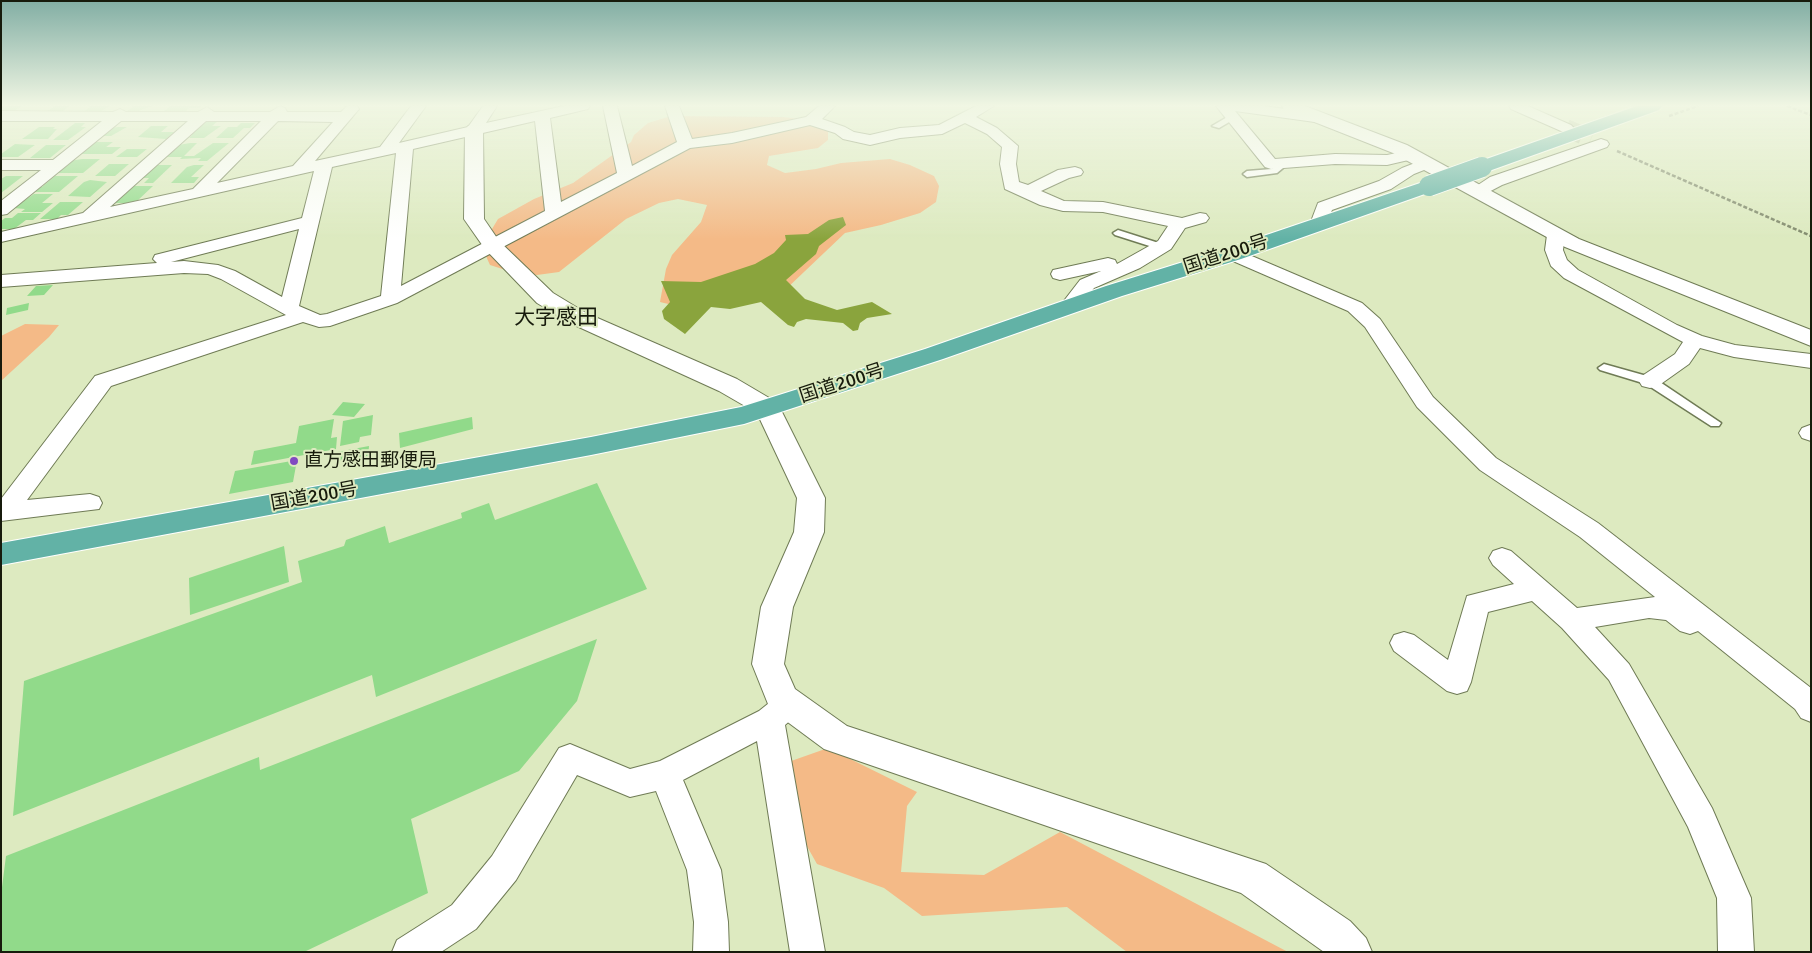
<!DOCTYPE html>
<meta charset="utf-8">
<style>
body{margin:0}
#map{position:relative;width:1812px;height:953px;overflow:hidden;background:#ddeac0;font-family:Signika,sans-serif}
canvas{display:block}
.frame{position:absolute;inset:0;border:2px solid #171b0c;pointer-events:none}
</style>
<div id="map">
<canvas width="1812" height="953"></canvas>
<div class="frame"></div>
</div>
<script>
const context = document.querySelector('canvas').getContext('2d');
context.lineJoin = 'round';
function paint(path, color) {
  context.fillStyle = color;
  context.fill(path, 'evenodd');
}
function shape(rows) {
  const path = new Path2D();
  for (const r of rows) {
    path.moveTo(r[0], r[1]);
    for (let i = 2; i < r.length; i += 2) path.lineTo(r[i], r[i + 1]);
  }
  return path;
}
function stroke(path, color, width, dash) {
  context.strokeStyle = color;
  context.lineWidth = width;
  context.lineCap = dash ? 'butt' : 'round';
  context.setLineDash(dash || []);
  context.stroke(path);
}
function label(font, color, halo, rows, align = 'center') {
  context.font = font + ' Signika,"Noto Sans JP",sans-serif';
  context.lineWidth = 4;
  context.setLineDash([]);
  context.textBaseline = 'middle';
  context.strokeStyle = halo;
  context.fillStyle = color;
  for (const [text, x, y, turn = 0] of rows) {
    context.save();
    context.translate(x, y);
    context.rotate((+turn || 0) * Math.PI / 180);
    context.textAlign = isNaN(turn) ? turn : align;
    if (halo) context.strokeText(text, 0, 0);
    context.fillText(text, 0, 0);
    context.restore();
  }
}
paint(shape([
 [671,116,784,117,806,120,828,131,828,140,818,148,769,156,767,165,785,173,816,169,841,163,890,159,910,165,934,176,939,186,936,202,920,213,881,225,845,233,784,291,737,305,685,308,660,302,666,269,672,255,701,222,707,205,678,199,659,203,626,219,559,272,537,275,515,273,490,265,485,254,489,234,498,219,534,199,573,183,631,142,634,135,648,123],
 [25,324,59,325,49,337,1,381,1,336],
 [828,748,917,792,907,806,901,872,984,875,1060,832,1288,952,1127,952,1067,907,922,916,884,888,817,864,787,811,777,766]
]), '#f4ba87');
paint(shape([
 [843,217,846,225,819,246,816,254,786,280,805,299,837,310,872,302,892,314,867,318,860,323,858,330,853,331,843,323,806,319,797,322,794,327,788,325,761,302,730,309,711,307,685,334,664,319,662,311,670,302,661,281,701,282,755,264,774,253,786,240,785,235,808,234,829,220]
]), '#8aa43d');
paint(shape([
 [4,106,22,106,13,112,1,112,1,108],
 [55,106,70,106,63,111,47,111],
 [91,106,111,106,99,112,83,112],
 [134,106,152,106,139,111,127,111],
 [170,106,201,106,199,108,189,108,185,112,163,112],
 [204,121,218,121,212,126,221,126,204,138,189,138,192,135,187,135],
 [75,123,85,123,81,127,86,127,68,140,53,140],
 [241,123,255,123,250,128,244,128,233,138,216,138,228,127,237,127],
 [151,126,168,126,161,132,174,132,166,139,138,137],
 [39,127,55,127,53,129,57,129,48,139,22,139],
 [118,127,127,127,111,136,100,136,111,128],
 [95,142,113,142,106,147,121,147,112,154,80,154],
 [190,143,197,143,184,156,194,156,213,143,229,143,207,161,198,161,201,158,180,159,182,157,166,157,178,145],
 [15,144,35,145,18,157,1,157,1,154],
 [46,145,66,145,50,158,30,158],
 [127,149,147,149,137,157,116,157],
 [82,159,100,159,83,173,54,173,69,161],
 [109,164,129,164,115,176,95,176],
 [156,165,172,165,153,183,144,183,149,178,141,178],
 [194,165,204,165,191,177,199,177,194,183,171,183,187,167],
 [6,176,23,176,1,193,1,179],
 [55,176,78,176,59,192,28,192,34,187,42,187],
 [90,180,107,182,90,197,68,196,84,182],
 [132,186,153,186,135,203,114,203],
 [34,194,53,194,42,203,53,203,42,212,21,212,25,209,13,208],
 [60,202,83,202,68,215,61,215,57,219,40,219],
 [18,213,41,213,33,220,26,220,14,229,1,229,1,221,5,218,12,218],
 [53,285,44,295,27,296,36,286],
 [29,303,28,310,6,315,7,308],
 [343,402,365,404,354,417,332,415],
 [373,415,371,435,360,437,359,442,340,446,343,421],
 [472,417,473,429,400,448,399,433],
 [334,419,331,438,337,437,336,449,251,465,254,451,296,443,299,426],
 [369,446,368,458,343,463,343,460,336,461,337,452],
 [297,460,293,482,229,494,235,471],
 [597,483,647,589,376,697,372,675,13,816,24,681,302,582,298,561,344,546,346,540,385,526,389,543,462,518,461,513,489,503,495,520],
 [284,546,289,582,190,615,189,578],
 [597,639,577,701,519,771,411,819,428,893,304,952,1,952,1,895,6,856,259,757,260,770]
]), '#91da8a');
stroke(shape([
 [1566,128,1591,139]
]), '#b5c19c', 18, [18, 9]);
const service = shape([
 [1229,116,1236,118,1219,128,1212,126,1229,116],
 [1285,160,1289,163,1277,173,1247,177,1243,174,1247,171,1272,169,1285,160],
 [1118,230,1165,245,1167,247,1162,250,1115,235,1113,233,1118,230],
 [1604,364,1654,378,1721,423,1719,426,1711,426,1646,384,1600,370,1598,368,1604,364]
]);
const minor = shape([
 [280,106,285,108,287,112,341,112,347,106,357,106,359,109,315,161,380,147,411,106,426,106,399,143,468,127,483,106,497,106,486,123,564,106,590,106,588,109,550,118,561,202,617,173,603,106,617,106,632,166,677,142,665,106,679,106,692,139,732,133,806,117,819,106,835,106,822,119,845,127,854,132,870,135,900,128,939,125,976,106,994,106,976,117,997,128,1018,146,1016,164,1019,182,1028,185,1058,170,1075,167,1081,169,1083,172,1081,175,1069,178,1041,191,1064,201,1103,202,1182,218,1200,213,1206,214,1209,218,1206,222,1185,228,1171,249,1140,268,1094,288,1077,310,1070,312,1063,310,1060,306,1063,302,1080,280,1101,271,1060,280,1053,278,1051,274,1053,270,1108,258,1115,260,1117,264,1158,241,1168,226,1103,212,1063,211,1040,205,1005,189,1000,164,1002,147,987,134,965,123,942,134,900,138,870,145,843,139,835,133,810,125,732,143,690,148,397,303,330,326,319,327,303,322,111,386,27,500,90,494,99,497,102,503,99,509,1,521,1,499,95,376,286,315,221,279,208,274,184,273,1,287,1,275,157,263,153,259,155,255,302,218,314,171,1,242,1,232,83,213,188,121,121,121,7,214,1,215,1,201,41,170,1,170,1,160,53,160,102,121,1,121,1,111,113,112,120,109,126,112,198,112,207,107,214,112,270,112,280,106],
 [206,121,261,121,193,189,110,207,206,121],
 [278,121,333,122,293,166,217,183,278,121],
 [535,121,545,211,401,286,413,149,535,121],
 [396,153,381,296,327,314,320,315,299,306,332,167,396,153],
 [299,229,282,297,235,271,218,265,184,261,171,262,299,229],
 [1216,106,1264,106,1327,115,1330,118,1327,121,1322,123,1235,111,1275,159,1335,154,1387,155,1411,150,1419,155,1417,158,1387,165,1335,164,1271,169,1265,167,1216,106],
 [1509,106,1528,106,1571,125,1574,128,1571,131,1561,131,1511,109,1509,106],
 [1601,139,1607,141,1609,144,1607,147,1502,185,1483,195,1477,196,1471,195,1469,191,1490,177,1601,139],
 [1428,158,1436,163,1434,166,1414,174,1391,189,1332,210,1325,228,1313,228,1310,224,1318,203,1379,181,1402,168,1428,158],
 [1556,230,1562,231,1565,235,1563,250,1567,260,1578,270,1677,325,1702,336,1735,345,1811,354,1811,368,1734,357,1700,348,1689,364,1658,386,1650,388,1642,386,1639,381,1642,376,1675,354,1683,342,1564,278,1551,266,1545,250,1547,235,1550,231,1556,230],
 [1233,248,1362,303,1380,319,1433,397,1496,458,1598,523,1811,688,1811,722,1801,718,1795,709,1698,631,1690,634,1680,631,1666,620,1649,618,1595,627,1629,664,1712,808,1751,898,1754,952,1718,952,1717,898,1688,827,1609,680,1562,628,1532,601,1488,612,1471,682,1467,691,1457,694,1447,691,1394,651,1390,643,1394,635,1404,632,1414,635,1448,660,1467,596,1514,584,1493,565,1489,558,1493,551,1502,548,1511,551,1577,608,1655,597,1580,537,1480,470,1417,407,1365,327,1348,311,1226,258,1224,254,1226,250,1233,248],
 [1810,425,1811,425,1811,441,1802,438,1799,433,1802,428,1810,425],
 [789,691,799,695,804,704,799,713,785,725,825,952,790,952,757,741,683,780,721,870,728,922,729,952,693,952,694,922,687,870,656,791,630,797,577,775,516,880,476,929,441,952,392,952,397,940,452,905,492,856,559,748,570,744,630,769,660,761,759,711,779,695,789,691]
]);
const tertiary = shape([
 [1282,106,1305,106,1407,145,1579,239,1811,330,1811,346,1565,247,1393,153,1284,110,1282,106],
 [474,125,480,126,483,130,484,219,499,241,553,293,586,313,737,379,776,402,780,408,825,498,824,532,793,607,784,664,795,689,847,726,1266,864,1350,921,1366,938,1372,952,1324,952,1241,893,824,749,770,709,752,664,761,607,794,532,797,498,757,413,719,391,570,323,537,303,485,249,464,219,465,130,468,126,474,125]
]);
const trunk = shape([
 [1637,106,1662,106,1659,110,1489,171,1482,173,1475,171,1473,167,1475,163,1637,106],
 [1429,180,1436,182,1439,186,1436,190,1241,259,1122,296,943,359,744,424,591,455,1,565,1,543,591,437,741,407,925,349,1106,286,1225,249,1429,180]
]);
stroke(service, '#6f7b55', 3);
stroke(minor, '#6f7b55', 2);
stroke(tertiary, '#6f7b55', 2);
stroke(trunk, '#fff', 2);
stroke(shape([
 [1787,106,1811,115],
 [1669,116,1698,106],
 [1617,151,1811,236]
]), '#80896c', 2.5, [4, 2]);
paint(service, '#fff');
paint(minor, '#fff');
paint(tertiary, '#fff');
paint(trunk, '#62b2a6');
const trunkBridge = shape([
 [1429,186,1482,167]
]);
stroke(trunkBridge, '#fff', 22, []);
stroke(trunkBridge, '#62b2a6', 20);
const sky = context.createLinearGradient(0, 0, 0, 239);
sky.addColorStop(0, '#82aea4');
sky.addColorStop(0.44, '#f0f6e3');
sky.addColorStop(1, '#f0f6e300');
context.fillStyle = sky;
context.fillRect(0, 0, 1812, 239);
for (const [x, y, r, color] of [
 [294,461,5,"#814ac1"]
]) {
  const dot = new Path2D();
  dot.arc(x, y, r, 0, 2 * Math.PI);
  context.fillStyle = color;
  context.fill(dot);
  stroke(dot, '#ddeac0', 2);
}
label('19px', '#171b0c', '#ddeac0', [
 ["国道200号",1226,255,-18],
 ["国道200号",842,384,-18],
 ["国道200号",314,497,-10]
]);
label('19px', '#171b0c', '#ddeac0', [
 ["直方感田郵便局",304,461]
], 'left');
label('21px', '#171b0c', '#ddeac0', [
 ["大字感田",556,318]
]);
</script>
